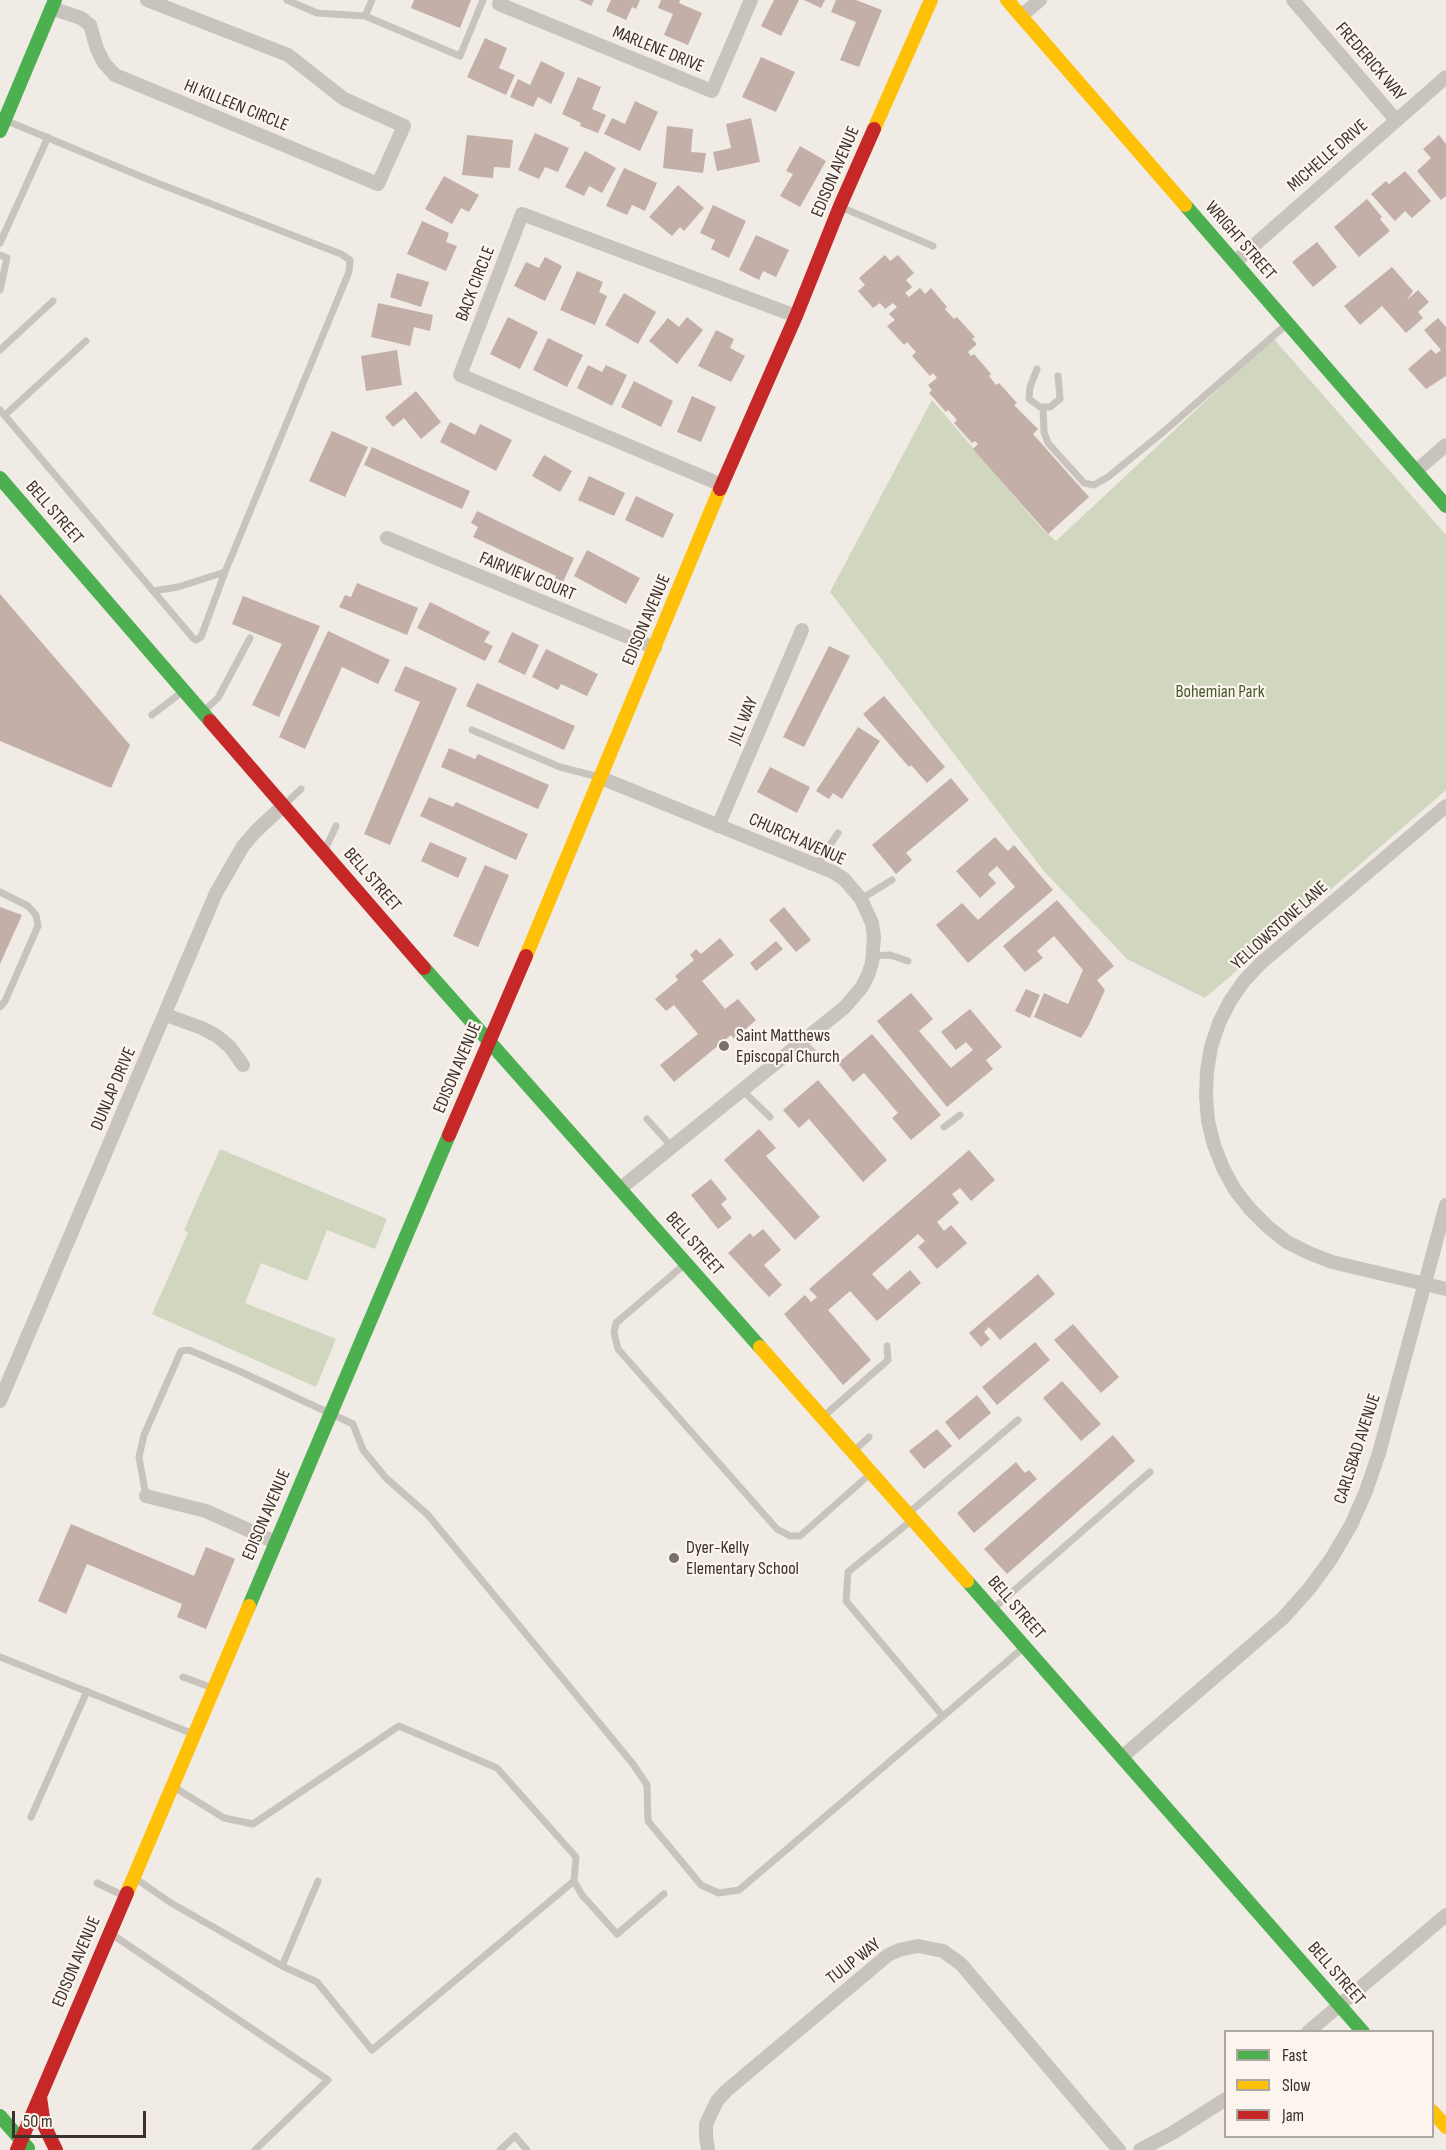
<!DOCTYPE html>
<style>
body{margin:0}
#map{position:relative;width:1446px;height:2150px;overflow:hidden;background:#f0ebe5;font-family:"Sofia Sans Condensed",sans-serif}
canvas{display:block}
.legend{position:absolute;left:1224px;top:2030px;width:210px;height:108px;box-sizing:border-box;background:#fbf5ee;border:2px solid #aea6a0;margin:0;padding:8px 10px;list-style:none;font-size:18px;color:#3b302b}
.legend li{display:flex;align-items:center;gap:12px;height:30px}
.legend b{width:30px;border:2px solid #aea6a0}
.scale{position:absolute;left:12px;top:2111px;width:134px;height:27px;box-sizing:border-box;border:3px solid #3b302b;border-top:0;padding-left:8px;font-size:18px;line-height:21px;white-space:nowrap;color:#3b302b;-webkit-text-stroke:4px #fbf5ee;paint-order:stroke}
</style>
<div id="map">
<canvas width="1446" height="2150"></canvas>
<ul class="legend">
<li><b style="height:8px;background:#4caf50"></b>Fast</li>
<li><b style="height:8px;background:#ffc107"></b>Slow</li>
<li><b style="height:8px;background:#c62828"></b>Jam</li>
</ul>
<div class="scale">50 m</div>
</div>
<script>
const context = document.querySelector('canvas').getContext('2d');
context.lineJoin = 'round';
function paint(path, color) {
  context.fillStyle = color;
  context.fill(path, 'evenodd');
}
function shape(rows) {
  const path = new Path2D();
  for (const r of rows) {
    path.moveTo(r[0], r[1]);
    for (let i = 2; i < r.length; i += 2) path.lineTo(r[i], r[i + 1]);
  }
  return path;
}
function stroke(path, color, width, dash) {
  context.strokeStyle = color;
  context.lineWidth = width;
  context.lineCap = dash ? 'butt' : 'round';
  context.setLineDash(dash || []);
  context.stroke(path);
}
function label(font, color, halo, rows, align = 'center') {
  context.font = font + ' "Sofia Sans Condensed",sans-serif';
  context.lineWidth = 4.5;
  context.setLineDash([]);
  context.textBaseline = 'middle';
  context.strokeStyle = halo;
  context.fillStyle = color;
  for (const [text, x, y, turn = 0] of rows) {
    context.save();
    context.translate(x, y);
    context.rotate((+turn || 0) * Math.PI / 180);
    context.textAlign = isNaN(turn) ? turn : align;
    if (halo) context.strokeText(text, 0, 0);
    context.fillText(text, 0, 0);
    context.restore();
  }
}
paint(shape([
 [1273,338,1446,535,1446,790,1205,998,1127,959,1043,870,830,592,932,400,1044,531,1056,541],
 [220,1149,387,1219,375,1249,327,1230,307,1281,261,1263,245,1303,336,1339,316,1387,152,1314,188,1233,184,1230]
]), '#d1d6bf');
paint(shape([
 [414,0,471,0,460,28,411,8],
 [579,0,594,0,591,6],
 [611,0,640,0,636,9,632,7,626,20,606,11],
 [661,0,680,0,679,3,702,13,688,45,664,35,673,14,658,8],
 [774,0,799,0,781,36,761,26],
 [804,0,825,0,821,8],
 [836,0,856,0,882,10,859,67,840,60,856,22,831,12],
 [485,38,507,48,499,68,515,75,506,95,467,77],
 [761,57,795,72,776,112,742,97],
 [541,61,565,73,551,104,538,97,533,107,510,97,518,79,530,85],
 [578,77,601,87,592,109,606,115,598,133,580,126,581,123,562,114],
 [635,101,658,112,640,151,604,134,612,118,625,124],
 [751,118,760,162,717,171,713,152,731,148,726,124],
 [667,126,693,129,691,152,706,153,703,173,663,168],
 [535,133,569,148,558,172,545,167,539,179,518,170],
 [467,135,513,140,510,168,494,167,493,178,462,175],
 [1439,135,1446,144,1446,196,1441,200,1417,171,1431,158,1423,149],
 [800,146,826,161,800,207,780,196,793,174,786,171],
 [585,151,616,168,602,193,589,186,584,196,565,187],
 [624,168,657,183,645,211,632,205,627,215,606,206],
 [1405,171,1431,201,1412,218,1405,211,1395,221,1371,194,1386,181,1389,184],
 [444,176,479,195,469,212,461,208,452,224,425,209],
 [678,185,704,208,684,231,680,227,672,236,649,217],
 [1367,199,1382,217,1380,219,1390,231,1359,257,1334,227],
 [713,205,746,221,729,258,711,249,715,240,700,233],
 [422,221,449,233,446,242,457,246,446,271,407,254],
 [756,235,789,250,776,277,763,271,759,280,739,270],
 [1317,242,1337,267,1313,287,1292,262],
 [885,255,890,261,898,255,914,273,906,280,912,287,905,293,909,297,920,288,925,294,931,288,947,307,945,309,954,319,957,317,975,337,972,339,977,344,968,352,971,356,974,354,991,374,989,376,996,385,999,383,1017,403,1014,405,1038,429,1033,434,1089,497,1048,534,973,449,978,444,975,441,972,443,954,423,957,420,948,410,946,412,929,393,932,390,928,385,937,378,933,373,930,376,912,356,916,352,907,342,904,345,887,326,895,320,889,314,897,307,893,303,885,309,880,303,873,308,858,291,865,285,859,278],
 [545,257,562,266,545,301,514,286,526,262,539,268],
 [1392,267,1413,291,1407,300,1418,290,1429,302,1418,312,1423,318,1406,333,1382,306,1360,325,1344,306],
 [577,271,603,282,599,292,607,296,595,325,560,310],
 [397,273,429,282,421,307,390,297],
 [624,293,656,312,638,344,605,325],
 [378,303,433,315,430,331,414,327,410,346,371,337],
 [508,317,538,332,520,369,490,354],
 [687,317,703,330,677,364,649,341,668,318,679,327],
 [1438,318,1446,327,1446,376,1426,389,1408,369,1431,349,1436,354,1441,350,1424,330],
 [716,330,734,339,730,348,745,356,731,382,698,366],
 [548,338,583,355,567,387,533,370],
 [397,350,402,385,366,391,361,356],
 [588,365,602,372,606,365,627,375,612,406,577,388],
 [634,381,673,401,661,427,621,407],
 [416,391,441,422,421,439,404,418,393,427,385,417],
 [692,396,716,407,701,442,677,432],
 [450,422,475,435,480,424,512,440,496,471,440,442],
 [332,431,368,447,345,497,309,481],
 [372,447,470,491,462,509,364,465],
 [544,455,572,471,560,492,532,476],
 [589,476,625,493,614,516,578,500],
 [636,496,674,514,663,538,625,520],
 [477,511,574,558,563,582,555,579,556,576,473,537,478,527,471,523],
 [587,550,640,578,626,604,574,576],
 [357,583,418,608,407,635,339,607,345,595,351,597],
 [0,594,130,745,111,788,0,741],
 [243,596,320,626,279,717,252,705,282,644,232,624],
 [430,602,490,632,484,642,493,646,485,661,417,628],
 [328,631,390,660,378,684,342,667,305,749,279,737],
 [512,632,539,645,525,675,498,662],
 [829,646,850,656,804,747,783,737],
 [546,649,598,674,587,696,561,684,558,690,532,677],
 [405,666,457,688,390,845,364,834,420,702,394,691],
 [477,683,575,726,564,750,466,706],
 [884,696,945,767,927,783,911,765,909,767,863,714],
 [858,727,880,741,842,799,833,793,829,799,816,791],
 [449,748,475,759,478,754,549,785,538,809,441,767],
 [770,767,810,787,797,813,757,792],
 [951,778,969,800,906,853,912,860,896,874,872,845],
 [429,797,453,807,456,802,528,834,516,860,420,816],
 [995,837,1008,851,1014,845,1053,890,968,963,936,925,962,903,978,920,1015,887,997,866,988,874,996,883,980,898,956,871],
 [430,842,467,858,458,878,421,861],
 [485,865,509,875,478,947,453,936],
 [1057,900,1114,966,1097,980,1105,990,1089,1025,1081,1038,1034,1017,1044,993,1068,1004,1083,970,1054,936,1037,951,1043,958,1025,972,1003,946],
 [0,907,22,915,0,964],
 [784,907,811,940,796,952,769,920],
 [720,938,734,955,702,981,725,1009,738,999,756,1020,734,1039,731,1035,674,1082,660,1065,698,1034,674,1005,666,1011,655,999,678,980,675,976,694,960,690,955,696,949,701,954],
 [776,941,783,949,756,971,750,963],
 [1026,989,1040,995,1030,1018,1015,1011],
 [911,993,933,1019,919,1031,951,1068,973,1050,966,1042,956,1050,941,1032,970,1009,1002,1047,986,1060,993,1069,947,1107,877,1021],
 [872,1034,941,1115,911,1140,892,1118,898,1113,864,1073,853,1082,838,1063],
 [818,1080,887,1160,863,1182,809,1119,799,1128,783,1110],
 [759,1129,776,1148,766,1156,820,1217,795,1240,724,1160],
 [969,1150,995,1180,971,1201,960,1188,952,1194,959,1203,937,1222,944,1231,951,1225,967,1243,937,1269,918,1247,925,1241,918,1234,872,1274,887,1290,910,1270,921,1283,877,1321,850,1291,828,1310,871,1360,843,1385,784,1314,805,1295,811,1302,817,1297,809,1289],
 [711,1179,727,1199,721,1204,732,1218,718,1229,691,1195],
 [763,1229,781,1250,764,1265,782,1285,769,1297,728,1253,750,1233,753,1237],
 [1038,1274,1055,1294,1000,1340,989,1327,984,1332,990,1339,981,1347,969,1333],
 [1073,1324,1119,1377,1101,1393,1054,1340],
 [1035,1342,1050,1360,997,1405,982,1387],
 [1062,1381,1101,1424,1081,1441,1043,1398],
 [977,1395,991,1413,959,1440,945,1422],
 [937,1429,952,1446,924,1469,909,1451],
 [1113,1435,1135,1461,1007,1574,984,1549],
 [1016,1462,1025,1473,1029,1470,1037,1479,974,1533,957,1513],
 [71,1524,194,1576,206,1547,235,1559,206,1629,177,1617,182,1604,87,1564,66,1614,38,1601]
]), '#c3afa7');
stroke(shape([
 [287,0,317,13,365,16],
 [372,0,365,16,460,56,483,0],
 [843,208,933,246],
 [0,243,48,137],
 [0,255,7,258,0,290],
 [0,350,53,301],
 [1037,369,1030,387,1029,399,1040,407,1050,407,1060,399,1058,376],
 [1043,407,1044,432,1048,443,1084,483,1094,485,1108,477,1162,433,1287,324],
 [0,410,193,638,196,640,201,637,225,572,349,272,350,260,341,254,152,181,7,121],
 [5,415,86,341],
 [153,591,178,587,225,572],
 [205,710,218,698,250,638],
 [152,715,182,692],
 [472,730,560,767,599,777],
 [285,804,301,789],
 [325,850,336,826],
 [817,865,838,833],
 [0,892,28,906,36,915,38,926,5,1001,0,1007],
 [861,899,892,880],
 [873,956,890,955,908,961],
 [802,1042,813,1052],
 [742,1090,770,1117],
 [647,1119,672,1147],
 [944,1127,960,1115],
 [685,1264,616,1323,614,1333,618,1349,777,1529,790,1536,800,1536,870,1474],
 [825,1415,888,1360,887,1346],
 [855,1450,869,1437],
 [146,1496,139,1457,144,1435,181,1351,189,1350,239,1371,353,1424,363,1450,386,1478,428,1515,633,1764,647,1785,648,1821,701,1885,719,1893,739,1890,1023,1648],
 [910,1512,1018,1420],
 [912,1520,848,1572,846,1601,942,1715],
 [994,1608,1150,1472],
 [0,1657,191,1733],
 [183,1677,213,1688],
 [174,1787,224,1818,253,1824,399,1726,497,1768,576,1857,574,1881,582,1895,617,1934,664,1894],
 [31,1817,87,1691],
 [135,1878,171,1903,282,1966,317,1982,372,2050,574,1881],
 [97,1883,122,1895],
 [110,1933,328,2080,255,2150],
 [282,1966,318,1881],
 [500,2150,515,2136,527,2150]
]), '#c9c3be', 7);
stroke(shape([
 [1293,0,1396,120],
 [499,4,712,91,751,0],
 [51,8,81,18,90,25,97,49,104,63,115,75,378,184,404,126,344,99,288,55,147,0],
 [1021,16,1040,0],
 [1235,262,1446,77],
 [1416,471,1446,445],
 [722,485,460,375,522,214,796,316],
 [387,538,655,648],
 [601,778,833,872,844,879,861,899,872,923,874,937,872,963,868,975,862,987,845,1007,621,1188],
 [1446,806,1261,963,1244,981,1230,1001,1219,1023,1211,1047,1207,1071,1206,1096,1208,1121,1214,1145,1223,1168,1235,1190,1250,1209,1268,1227,1287,1242,1309,1253,1332,1262,1446,1289],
 [718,826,802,630],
 [166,1015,202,1028,217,1036,230,1047,243,1065],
 [0,1401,216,893,243,846,256,831,284,805],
 [146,1496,206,1511,275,1542],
 [1122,1757,1283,1618,1309,1589,1331,1559,1351,1525,1366,1491,1379,1453,1446,1205],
 [1308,2032,1446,1915],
 [708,2150,706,2137,706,2124,717,2101,726,2091,888,1955,899,1950,918,1946,943,1951,961,1964,1119,2150],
 [1140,2150,1174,2132,1226,2099]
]), '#c9c3be', 14);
stroke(shape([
 [0,131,55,0],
 [1185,205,1446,506],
 [0,478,210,721],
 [424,968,760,1347],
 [967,1581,1363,2032],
 [249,1606,449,1135],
 [0,2116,28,2148]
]), '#4caf50', 14);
stroke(shape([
 [1007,0,1185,205],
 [874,129,931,0],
 [526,956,720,489],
 [760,1347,967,1581],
 [127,1893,249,1606],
 [1432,2111,1446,2127]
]), '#ffc107', 14);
stroke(shape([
 [720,489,796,316,840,206,874,129],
 [210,721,424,968],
 [449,1135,526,956],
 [40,2097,44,2125,56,2150],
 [17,2150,127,1893]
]), '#c62828', 14);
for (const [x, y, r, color] of [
 [724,1046,6,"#7a716c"],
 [674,1558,6,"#7a716c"]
]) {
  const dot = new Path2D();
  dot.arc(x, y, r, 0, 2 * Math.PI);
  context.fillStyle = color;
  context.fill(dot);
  stroke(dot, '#fbf5ee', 2);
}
label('18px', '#3b302b', '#fbf5ee', [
 ["MARLENE DRIVE",658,50,22],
 ["FREDERICK WAY",1370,62,49],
 ["HI KILLEEN CIRCLE",236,106,22],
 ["MICHELLE DRIVE",1328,156,-41],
 ["EDISON AVENUE",836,172,-67],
 ["WRIGHT STREET",1240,241,49],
 ["BACK CIRCLE",476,284,-69],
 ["BELL STREET",54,513,49],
 ["FAIRVIEW COURT",527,577,22],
 ["EDISON AVENUE",647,620,-67],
 ["JILL WAY",744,721,-67],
 ["CHURCH AVENUE",797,840,24],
 ["BELL STREET",372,880,49],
 ["YELLOWSTONE LANE",1280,926,-42],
 ["EDISON AVENUE",458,1068,-67],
 ["DUNLAP DRIVE",114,1089,-67],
 ["BELL STREET",694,1244,49],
 ["CARLSBAD AVENUE",1358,1449,-72],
 ["EDISON AVENUE",267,1515,-67],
 ["BELL STREET",1016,1608,49],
 ["EDISON AVENUE",77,1962,-67],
 ["TULIP WAY",854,1962,-38],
 ["BELL STREET",1336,1974,49]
]);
label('18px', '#4a5a2e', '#fbf5ee', [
 ["Bohemian Park",1220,692]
]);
label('18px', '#3b302b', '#fbf5ee', [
 ["Saint Matthews",736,1036],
 ["Episcopal Church",736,1057],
 ["Dyer-Kelly",686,1548],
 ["Elementary School",686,1569]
], 'left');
</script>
